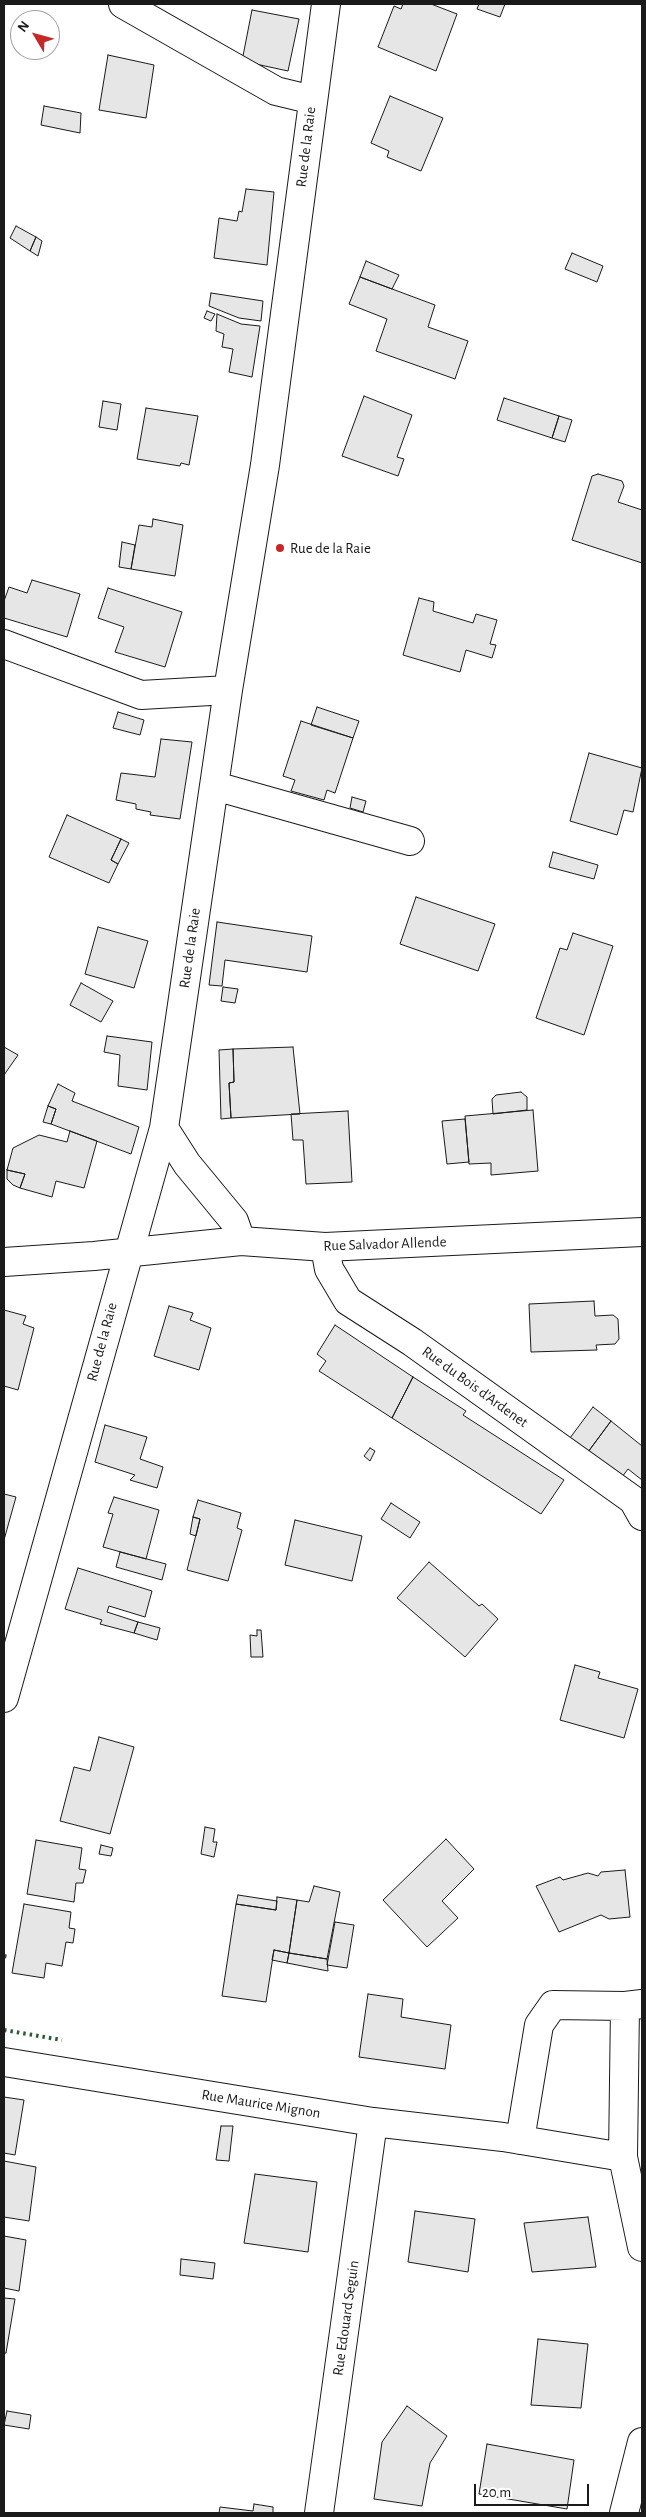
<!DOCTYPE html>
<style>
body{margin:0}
#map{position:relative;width:646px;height:2517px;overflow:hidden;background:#fff;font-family:"Alegreya Sans",sans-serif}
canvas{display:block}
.frame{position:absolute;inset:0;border:5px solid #1a1a1a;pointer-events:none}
.north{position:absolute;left:10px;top:10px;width:50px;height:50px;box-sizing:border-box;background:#fff;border:1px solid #a3a3a3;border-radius:50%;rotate:307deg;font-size:14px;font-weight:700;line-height:20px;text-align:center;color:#1a1a1a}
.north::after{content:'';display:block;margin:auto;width:18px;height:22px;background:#c62828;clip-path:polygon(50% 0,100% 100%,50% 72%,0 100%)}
.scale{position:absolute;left:474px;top:2484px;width:115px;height:22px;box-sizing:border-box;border:2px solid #1a1a1a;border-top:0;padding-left:6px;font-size:15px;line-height:18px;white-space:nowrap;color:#1a1a1a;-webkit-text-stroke:4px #fff;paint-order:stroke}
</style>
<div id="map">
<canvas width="646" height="2517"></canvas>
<div class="frame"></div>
<div class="north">N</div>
<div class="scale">20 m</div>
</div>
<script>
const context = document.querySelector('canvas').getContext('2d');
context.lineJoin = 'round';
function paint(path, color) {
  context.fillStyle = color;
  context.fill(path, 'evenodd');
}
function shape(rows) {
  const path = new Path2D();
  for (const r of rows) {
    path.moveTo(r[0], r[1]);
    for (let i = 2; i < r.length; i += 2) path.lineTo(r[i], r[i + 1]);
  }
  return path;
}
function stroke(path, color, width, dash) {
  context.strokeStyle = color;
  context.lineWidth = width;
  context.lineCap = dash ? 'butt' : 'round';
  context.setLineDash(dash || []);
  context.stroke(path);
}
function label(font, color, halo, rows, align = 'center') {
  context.font = font + ' "Alegreya Sans",sans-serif';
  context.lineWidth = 4;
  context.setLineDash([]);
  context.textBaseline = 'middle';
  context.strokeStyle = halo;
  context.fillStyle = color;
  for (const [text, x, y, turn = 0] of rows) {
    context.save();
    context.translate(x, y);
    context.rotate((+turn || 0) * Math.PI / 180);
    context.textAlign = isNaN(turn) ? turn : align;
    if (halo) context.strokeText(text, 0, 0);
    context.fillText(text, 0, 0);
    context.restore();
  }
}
const building = shape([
 [403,4,431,4,457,14,436,71,378,47,394,6,401,9,403,4],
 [479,4,505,4,500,17,477,9,479,4],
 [252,10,299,19,288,71,242,61,252,10],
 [108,55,154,65,146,118,99,110,108,55],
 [390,96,443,118,421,171,387,157,389,151,371,143,390,96],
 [44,106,81,113,80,133,41,125,44,106],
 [246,189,274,192,267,265,214,258,219,218,237,221,239,211,242,212,246,189],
 [16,226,36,237,30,251,10,238,16,226],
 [36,237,42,241,38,256,30,251,36,237],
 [572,253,603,266,597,282,565,269,572,253],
 [366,261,399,275,392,289,360,277,366,261],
 [360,277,435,305,428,327,468,341,455,379,376,351,387,319,349,304,360,277],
 [211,293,263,301,261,321,239,318,209,306,211,293],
 [207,311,215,314,211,321,204,318,207,311],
 [217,314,241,324,260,326,252,377,229,372,233,349,222,347,224,334,216,331,217,314],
 [364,396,412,415,397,457,404,459,398,476,342,456,364,396],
 [504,398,559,416,552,438,497,420,504,398],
 [103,401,121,404,117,430,99,427,103,401],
 [146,408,198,416,189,465,181,463,180,466,137,459,146,408],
 [559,416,572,420,565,442,552,438,559,416],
 [598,474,622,481,624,486,618,502,642,510,642,563,572,540,592,476,598,474],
 [153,519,183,525,175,576,131,569,139,525,152,527,153,519],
 [122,542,135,545,131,569,119,567,122,542],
 [32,580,80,594,67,637,4,618,4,601,9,587,27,593,32,580],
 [108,588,182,612,165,667,115,652,124,627,98,618,108,588],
 [419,598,434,602,433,611,473,623,476,614,497,620,490,644,496,645,492,658,466,650,460,672,403,655,419,598],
 [317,707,359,721,353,738,311,725,317,707],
 [118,712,144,720,140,735,113,728,118,712],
 [301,721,353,738,335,793,327,790,324,800,291,791,295,780,283,776,301,721],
 [161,739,192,742,180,819,150,815,151,812,136,809,136,804,116,800,121,773,155,777,161,739],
 [589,753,642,768,633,812,624,810,617,835,570,821,589,753],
 [352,797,366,801,363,812,350,808,352,797],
 [67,815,121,839,111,860,118,864,109,883,49,857,67,815],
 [121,839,129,843,118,864,111,860,121,839],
 [553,852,598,865,594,879,549,867,553,852],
 [416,897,495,924,478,971,400,944,416,897],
 [217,922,312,936,307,972,225,960,222,986,209,985,217,922],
 [98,927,148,941,134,988,85,974,98,927],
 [573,933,613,946,584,1035,536,1018,560,948,567,950,573,933],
 [81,983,113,1001,101,1022,70,1005,81,983],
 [223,987,238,989,235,1003,221,1001,223,987],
 [107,1036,152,1042,147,1090,118,1086,120,1055,104,1052,107,1036],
 [4,1047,18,1055,4,1075,4,1047],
 [293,1047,300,1114,231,1118,229,1083,234,1082,233,1049,293,1047],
 [233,1049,234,1082,229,1083,231,1118,221,1119,219,1050,233,1049],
 [58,1084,75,1093,72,1101,139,1127,131,1154,51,1124,56,1109,48,1106,58,1084],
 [521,1092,527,1097,527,1110,493,1114,492,1099,496,1095,521,1092],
 [48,1106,56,1109,51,1124,43,1122,48,1106],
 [533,1110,538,1171,491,1175,491,1163,469,1164,465,1116,533,1110],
 [348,1111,352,1182,306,1184,303,1140,293,1140,291,1114,348,1111],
 [465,1119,469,1162,447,1164,442,1121,465,1119],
 [70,1131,97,1141,84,1188,56,1181,52,1197,20,1188,25,1174,7,1170,13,1148,39,1135,67,1142,70,1131],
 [7,1170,25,1174,20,1188,13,1185,7,1179,7,1170],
 [594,1301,595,1316,613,1315,618,1319,619,1339,615,1344,596,1345,597,1350,531,1352,529,1304,594,1301],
 [169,1306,193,1313,190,1320,211,1328,199,1370,154,1356,169,1306],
 [4,1310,26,1316,23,1324,34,1328,18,1390,4,1386,4,1310],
 [335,1325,413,1377,392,1418,319,1371,326,1361,317,1354,335,1325],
 [413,1377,466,1411,463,1415,564,1480,541,1514,392,1418,413,1377],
 [593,1407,611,1421,588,1452,570,1438,593,1407],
 [611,1421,642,1446,642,1480,628,1469,622,1477,588,1452,611,1421],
 [105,1425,147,1437,140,1459,163,1467,157,1488,130,1480,135,1475,95,1462,105,1425],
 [370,1448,375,1451,370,1461,364,1456,370,1448],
 [4,1494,16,1497,4,1540,4,1494],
 [114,1497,159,1510,146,1559,103,1547,113,1514,108,1513,114,1497],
 [198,1500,241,1513,237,1528,242,1530,228,1581,187,1570,200,1519,193,1517,198,1500],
 [391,1503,420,1522,410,1538,381,1519,391,1503],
 [193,1517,200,1519,196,1536,190,1534,193,1517],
 [295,1520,362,1536,352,1581,285,1565,295,1520],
 [120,1552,166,1564,162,1580,116,1567,120,1552],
 [429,1562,479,1606,482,1604,498,1619,465,1657,397,1598,429,1562],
 [78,1568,152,1591,145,1617,109,1606,107,1612,138,1622,134,1633,100,1624,102,1620,65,1609,78,1568],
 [138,1622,160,1628,157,1640,134,1633,138,1622],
 [257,1630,261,1630,263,1657,251,1657,250,1635,257,1636,257,1630],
 [575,1665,600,1672,598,1678,638,1689,624,1738,560,1720,575,1665],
 [99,1737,134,1747,110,1834,60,1821,74,1767,90,1771,99,1737],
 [205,1827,215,1829,213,1842,217,1842,214,1857,201,1854,205,1827],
 [446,1839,474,1869,442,1901,458,1918,427,1947,383,1900,446,1839],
 [36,1840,82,1848,79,1869,86,1870,83,1883,76,1883,74,1902,27,1894,36,1840],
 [101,1845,113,1848,111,1856,99,1854,101,1845],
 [625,1870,630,1917,609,1919,601,1915,559,1932,536,1886,560,1877,563,1880,588,1873,598,1876,601,1872,625,1870],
 [314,1886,340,1892,327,1959,289,1953,297,1900,309,1902,314,1886],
 [238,1895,277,1901,276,1910,236,1904,238,1895],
 [277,1897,297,1900,289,1953,274,1950,266,2002,222,1996,236,1904,276,1910,277,1897],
 [24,1904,71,1912,69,1928,75,1929,73,1943,66,1942,62,1966,46,1963,44,1978,12,1973,24,1904],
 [335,1922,354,1925,347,1968,327,1965,335,1922],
 [274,1950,289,1953,287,1963,272,1960,274,1950],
 [289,1953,327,1959,328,1971,287,1963,289,1953],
 [368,1994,403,1999,401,2017,451,2025,445,2069,359,2057,368,1994],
 [4,2097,24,2100,15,2155,4,2153,4,2097],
 [221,2126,233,2126,229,2161,216,2160,221,2126],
 [4,2161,36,2167,29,2221,4,2217,4,2161],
 [255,2174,317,2182,308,2252,244,2243,255,2174],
 [415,2211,475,2219,468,2272,408,2262,415,2211],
 [588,2217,596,2267,532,2272,524,2223,588,2217],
 [4,2236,26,2240,19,2291,4,2288,4,2236],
 [181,2259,215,2263,213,2279,180,2275,181,2259],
 [4,2298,15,2299,6,2353,4,2353,4,2298],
 [538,2339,588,2344,581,2408,531,2405,538,2339],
 [407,2406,447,2436,430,2463,422,2506,374,2499,382,2442,407,2406],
 [7,2411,31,2415,29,2429,4,2425,7,2411],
 [487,2444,574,2460,567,2509,479,2494,487,2444],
 [254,2504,273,2507,273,2513,219,2513,220,2507,253,2511,254,2504]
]);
paint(building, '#e6e6e6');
stroke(building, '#1a1a1a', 1);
const minor = shape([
 [123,4,276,91,313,100],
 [4,644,141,695,228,690],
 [215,786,410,841],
 [164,1128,187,1164,234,1221,241,1241],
 [325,1247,329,1269,348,1301,412,1342,633,1500,642,1516],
 [4,1262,94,1256,241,1241,325,1247,642,1232],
 [4,1698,164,1128,228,690,265,465,326,4],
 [642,2004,625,2006,623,2157,642,2247],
 [4,2062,373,2122,503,2137,623,2157],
 [520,2140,539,2025,553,2005,625,2006],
 [319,2513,373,2122],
 [624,2513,642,2442]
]);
stroke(minor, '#1a1a1a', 30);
stroke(minor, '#fff', 28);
stroke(shape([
 [4,1956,10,1957],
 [4,2030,62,2040]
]), '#2b5a34', 4, [2.5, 4]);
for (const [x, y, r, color] of [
 [280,548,5,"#c62828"]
]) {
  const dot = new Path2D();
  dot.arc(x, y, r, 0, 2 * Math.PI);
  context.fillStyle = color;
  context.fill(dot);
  stroke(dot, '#fff', 2);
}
label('15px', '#1a1a1a', '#fff', [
 ["Rue de la Raie",306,147,-83],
 ["Rue de la Raie",190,948,-82],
 ["Rue Salvador Allende",385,1244,-2],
 ["Rue de la Raie",102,1342,-75],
 ["Rue du Bois d'Ardenet",475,1387,36],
 ["Rue Maurice Mignon",261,2104,9],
 ["Rue Edouard Seguin",346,2318,-82]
]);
label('15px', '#1a1a1a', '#fff', [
 ["Rue de la Raie",290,548]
], 'left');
</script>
